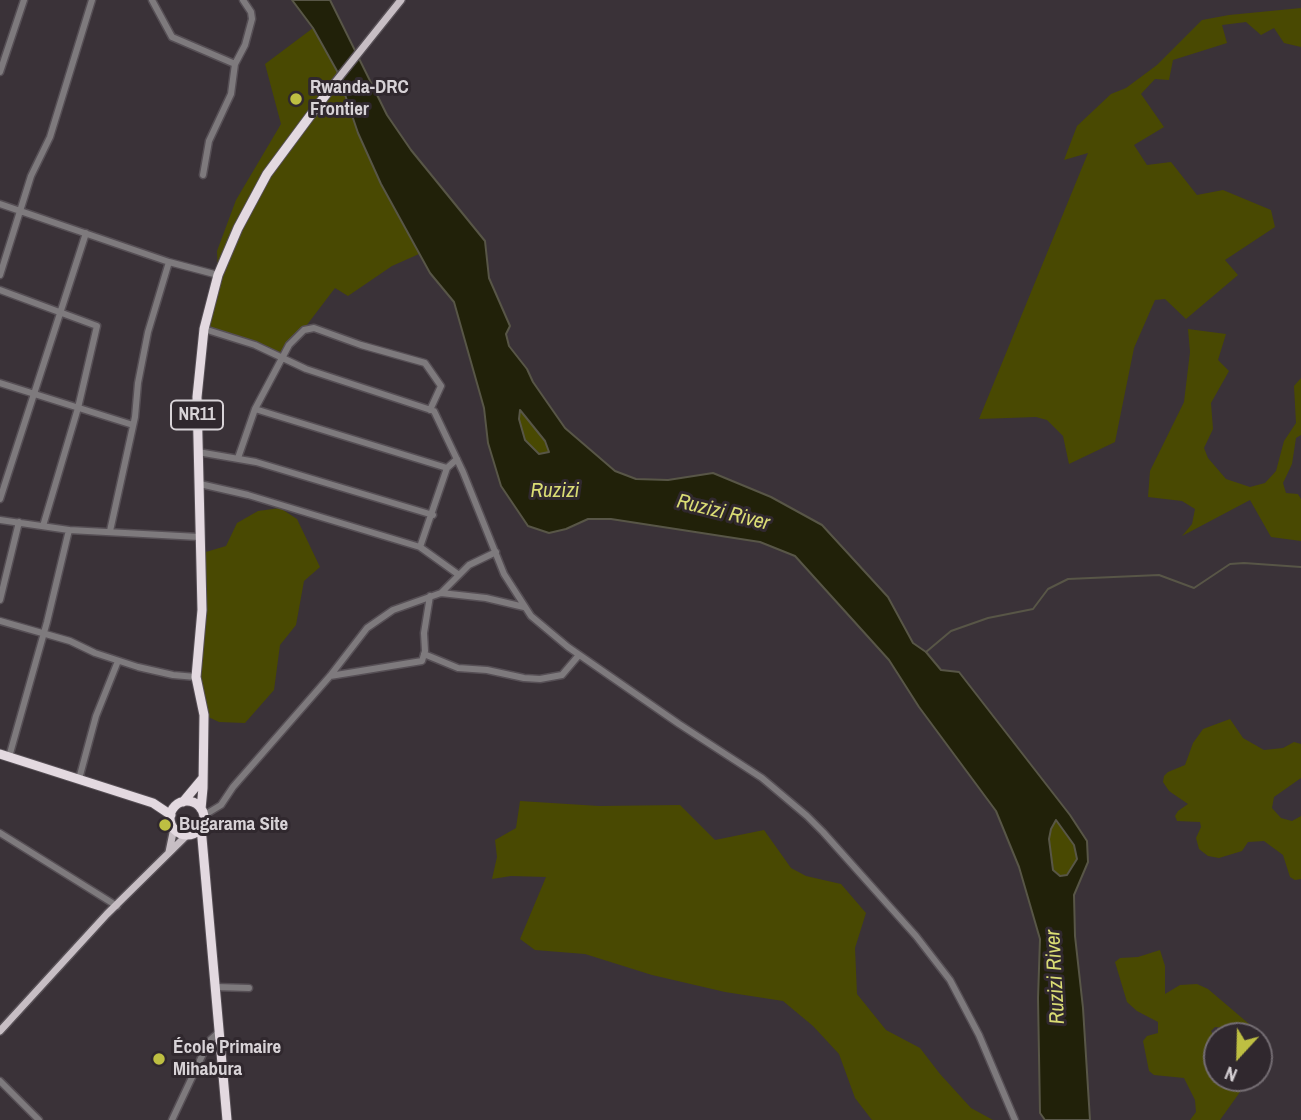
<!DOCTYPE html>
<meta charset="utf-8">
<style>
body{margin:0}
#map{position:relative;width:1301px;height:1120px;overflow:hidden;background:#3a3238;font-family:"Archivo Narrow",sans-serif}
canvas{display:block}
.north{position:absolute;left:1203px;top:1022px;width:70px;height:70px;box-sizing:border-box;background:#30282e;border:2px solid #736c72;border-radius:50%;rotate:202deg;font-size:19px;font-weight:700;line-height:28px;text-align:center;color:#d8d3d7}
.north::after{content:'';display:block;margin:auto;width:24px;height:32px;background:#bebf42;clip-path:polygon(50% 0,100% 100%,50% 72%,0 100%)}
</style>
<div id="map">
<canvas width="1301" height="1120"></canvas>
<div class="north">N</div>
</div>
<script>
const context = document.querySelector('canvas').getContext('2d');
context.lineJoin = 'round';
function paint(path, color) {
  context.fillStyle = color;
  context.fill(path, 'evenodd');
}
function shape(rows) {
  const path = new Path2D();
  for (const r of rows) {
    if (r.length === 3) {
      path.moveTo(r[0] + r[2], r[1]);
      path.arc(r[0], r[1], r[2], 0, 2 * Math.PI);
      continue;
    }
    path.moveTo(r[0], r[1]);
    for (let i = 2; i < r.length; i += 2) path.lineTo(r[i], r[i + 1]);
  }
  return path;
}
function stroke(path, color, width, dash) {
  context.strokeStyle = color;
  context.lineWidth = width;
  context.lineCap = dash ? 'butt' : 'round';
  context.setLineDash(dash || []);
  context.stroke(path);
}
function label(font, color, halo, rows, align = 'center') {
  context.font = font + ' "Archivo Narrow",sans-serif';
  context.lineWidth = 6;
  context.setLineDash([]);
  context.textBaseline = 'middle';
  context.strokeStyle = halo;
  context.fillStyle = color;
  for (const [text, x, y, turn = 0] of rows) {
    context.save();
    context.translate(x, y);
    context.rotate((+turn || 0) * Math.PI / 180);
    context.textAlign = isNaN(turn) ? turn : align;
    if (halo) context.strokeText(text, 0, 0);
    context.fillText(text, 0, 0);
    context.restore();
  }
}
paint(shape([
 [1301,8,1301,47,1284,43,1274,28,1261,35,1246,22,1222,25,1227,43,1173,60,1169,80,1155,79,1141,94,1164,127,1134,145,1147,165,1171,162,1197,195,1223,190,1271,210,1275,227,1225,260,1238,275,1186,319,1165,299,1155,300,1134,348,1115,442,1069,464,1063,436,1047,420,1036,417,979,419,1088,153,1064,160,1077,126,1111,94,1126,88,1157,65,1202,20,1229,15],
 [313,28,337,71,358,133,381,184,419,254,392,266,348,296,335,288,281,359,255,345,205,329,218,275,217,251,236,200,281,124,265,64],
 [1188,329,1226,334,1218,360,1229,371,1211,403,1213,429,1204,448,1208,458,1226,479,1250,487,1265,483,1276,471,1284,441,1296,423,1294,386,1301,378,1301,435,1296,438,1292,464,1283,483,1286,493,1298,494,1301,499,1301,541,1271,537,1250,500,1182,536,1192,524,1195,509,1182,501,1148,497,1150,471,1184,402,1190,352],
 [520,410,545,441,549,452,539,454,525,441,519,419],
 [280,508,297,519,320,567,304,581,296,625,280,645,274,690,245,723,219,722,204,715,196,677,199,554,226,546,237,523,258,511],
 [1230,719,1243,738,1264,750,1283,748,1294,742,1301,744,1301,778,1274,797,1272,808,1281,818,1292,821,1301,816,1301,879,1295,880,1290,877,1283,855,1264,841,1248,842,1242,851,1219,858,1208,856,1199,849,1196,838,1201,827,1200,822,1177,821,1175,816,1178,811,1188,804,1169,791,1163,782,1164,776,1168,772,1185,765,1193,743,1203,729],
 [520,801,599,806,680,805,715,840,764,830,791,868,806,876,841,884,866,913,855,948,857,994,886,1030,920,1048,940,1074,971,1108,993,1120,872,1120,855,1098,839,1054,813,1026,783,1001,725,992,652,975,585,954,535,950,520,939,546,877,511,876,492,879,497,857,495,840,516,828],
 [1056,820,1074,845,1077,859,1067,875,1059,876,1053,870,1049,839,1051,829],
 [1160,950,1165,966,1165,994,1180,985,1197,984,1208,989,1255,1029,1256,1035,1227,1028,1215,1027,1211,1031,1214,1037,1211,1048,1213,1053,1217,1054,1217,1078,1250,1078,1220,1120,1190,1120,1196,1112,1195,1100,1184,1078,1154,1075,1149,1071,1143,1041,1147,1036,1158,1033,1158,1022,1137,1011,1127,1002,1115,962,1120,958,1138,957]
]), '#494902');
const water = shape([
 [292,0,330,0,387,115,411,150,485,241,489,278,510,326,506,334,509,346,527,369,533,382,565,428,615,471,636,479,668,480,713,473,771,497,822,525,888,597,913,643,926,652,941,670,959,672,1070,815,1087,841,1088,862,1074,895,1075,936,1083,1008,1090,1120,1045,1120,1040,1113,1038,998,1040,939,1019,867,996,811,919,707,889,660,795,556,760,542,611,519,588,519,566,529,549,533,528,526,501,486,488,443,484,408,454,302,430,273,381,184,358,133,337,71,313,28,292,0],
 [520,410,545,441,549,452,539,454,525,440,519,419,520,410],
 [1056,820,1074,845,1077,859,1067,875,1060,876,1053,870,1049,839,1051,829,1056,820]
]);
paint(water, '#212109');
stroke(water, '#585647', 2);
stroke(shape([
 [926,652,951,631,988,618,1033,609,1048,589,1068,579,1159,575,1194,588,1230,564,1244,563,1301,567]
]), '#585647', 2);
const minor = shape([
 [152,0,172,37,235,64,231,94,209,141,203,175],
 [235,64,245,45,252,19,251,12,243,0],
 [0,72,24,0],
 [0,204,169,262,218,275],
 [0,275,31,176,50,137,92,0],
 [0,290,97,326,78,408,43,526],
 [204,329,255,345,306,369,434,411,463,472,504,574,531,616,568,647,679,724,762,778,807,816,823,832,916,936,950,980,979,1035,1015,1120],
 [0,383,133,425],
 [255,409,447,468],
 [198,452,256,462,433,515],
 [238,458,255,409,289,345,304,330,314,328,361,345,425,363,441,386,430,410],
 [457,459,447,468,420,547,459,575],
 [200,484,248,495,420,547],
 [0,499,86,233],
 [0,520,69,530,199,537],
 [110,531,135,417,138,383,148,332,169,262],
 [441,593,486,598,524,607],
 [0,600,19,522],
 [0,621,70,641,95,653,138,667,173,675,196,677],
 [424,654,458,668,487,670,524,678,540,679,562,675,579,655],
 [330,676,422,661,425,651,424,633,430,596],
 [9,757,47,622,69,530],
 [79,779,96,716,118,661],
 [203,816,221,805,233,787,330,676,367,628,393,610,441,593,469,565,496,552],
 [0,833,117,906],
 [216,987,249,988],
 [0,1081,39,1120],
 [172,1120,209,1041,219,1032]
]);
const major = shape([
 [333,85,401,0],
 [169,852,174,828],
 [0,1031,107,914,187,835]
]);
const highway = shape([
 [0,754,153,803,171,815],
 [187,818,17],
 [183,802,203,778],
 [201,809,203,788,204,715,196,677,202,610,197,397,204,329,218,275,238,228,267,174,333,85],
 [201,827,227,1120]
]);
stroke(minor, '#564f55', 9);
stroke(major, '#564f55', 10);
stroke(highway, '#564f55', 11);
stroke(minor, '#7e7a7d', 6);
stroke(major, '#c7bec4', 7);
stroke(highway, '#e3d9e0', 9);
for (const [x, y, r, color] of [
 [296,99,7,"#bebf42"],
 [165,825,7,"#bebf42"],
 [159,1059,7,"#bebf42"]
]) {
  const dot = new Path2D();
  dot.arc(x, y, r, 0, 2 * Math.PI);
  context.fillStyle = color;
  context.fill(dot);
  stroke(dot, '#30282e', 2.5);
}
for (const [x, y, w] of [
 [197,415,52]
]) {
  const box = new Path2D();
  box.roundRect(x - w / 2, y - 14.5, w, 29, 5);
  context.fillStyle = '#30282e';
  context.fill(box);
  stroke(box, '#d8d3d7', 2);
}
label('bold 18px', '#d8d3d7', null, [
 ["NR11",197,415]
]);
label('bold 19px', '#d8d3d7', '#30282e', [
 ["Rwanda-DRC",310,88],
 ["Frontier",310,110],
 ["Bugarama Site",179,825],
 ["École Primaire",173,1048],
 ["Mihabura",173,1070]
], 'left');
label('italic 21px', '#dadc74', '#30282e', [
 ["Ruzizi",555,491],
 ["Ruzizi River",723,513,14],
 ["Ruzizi River",1056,977,-93]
]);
</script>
